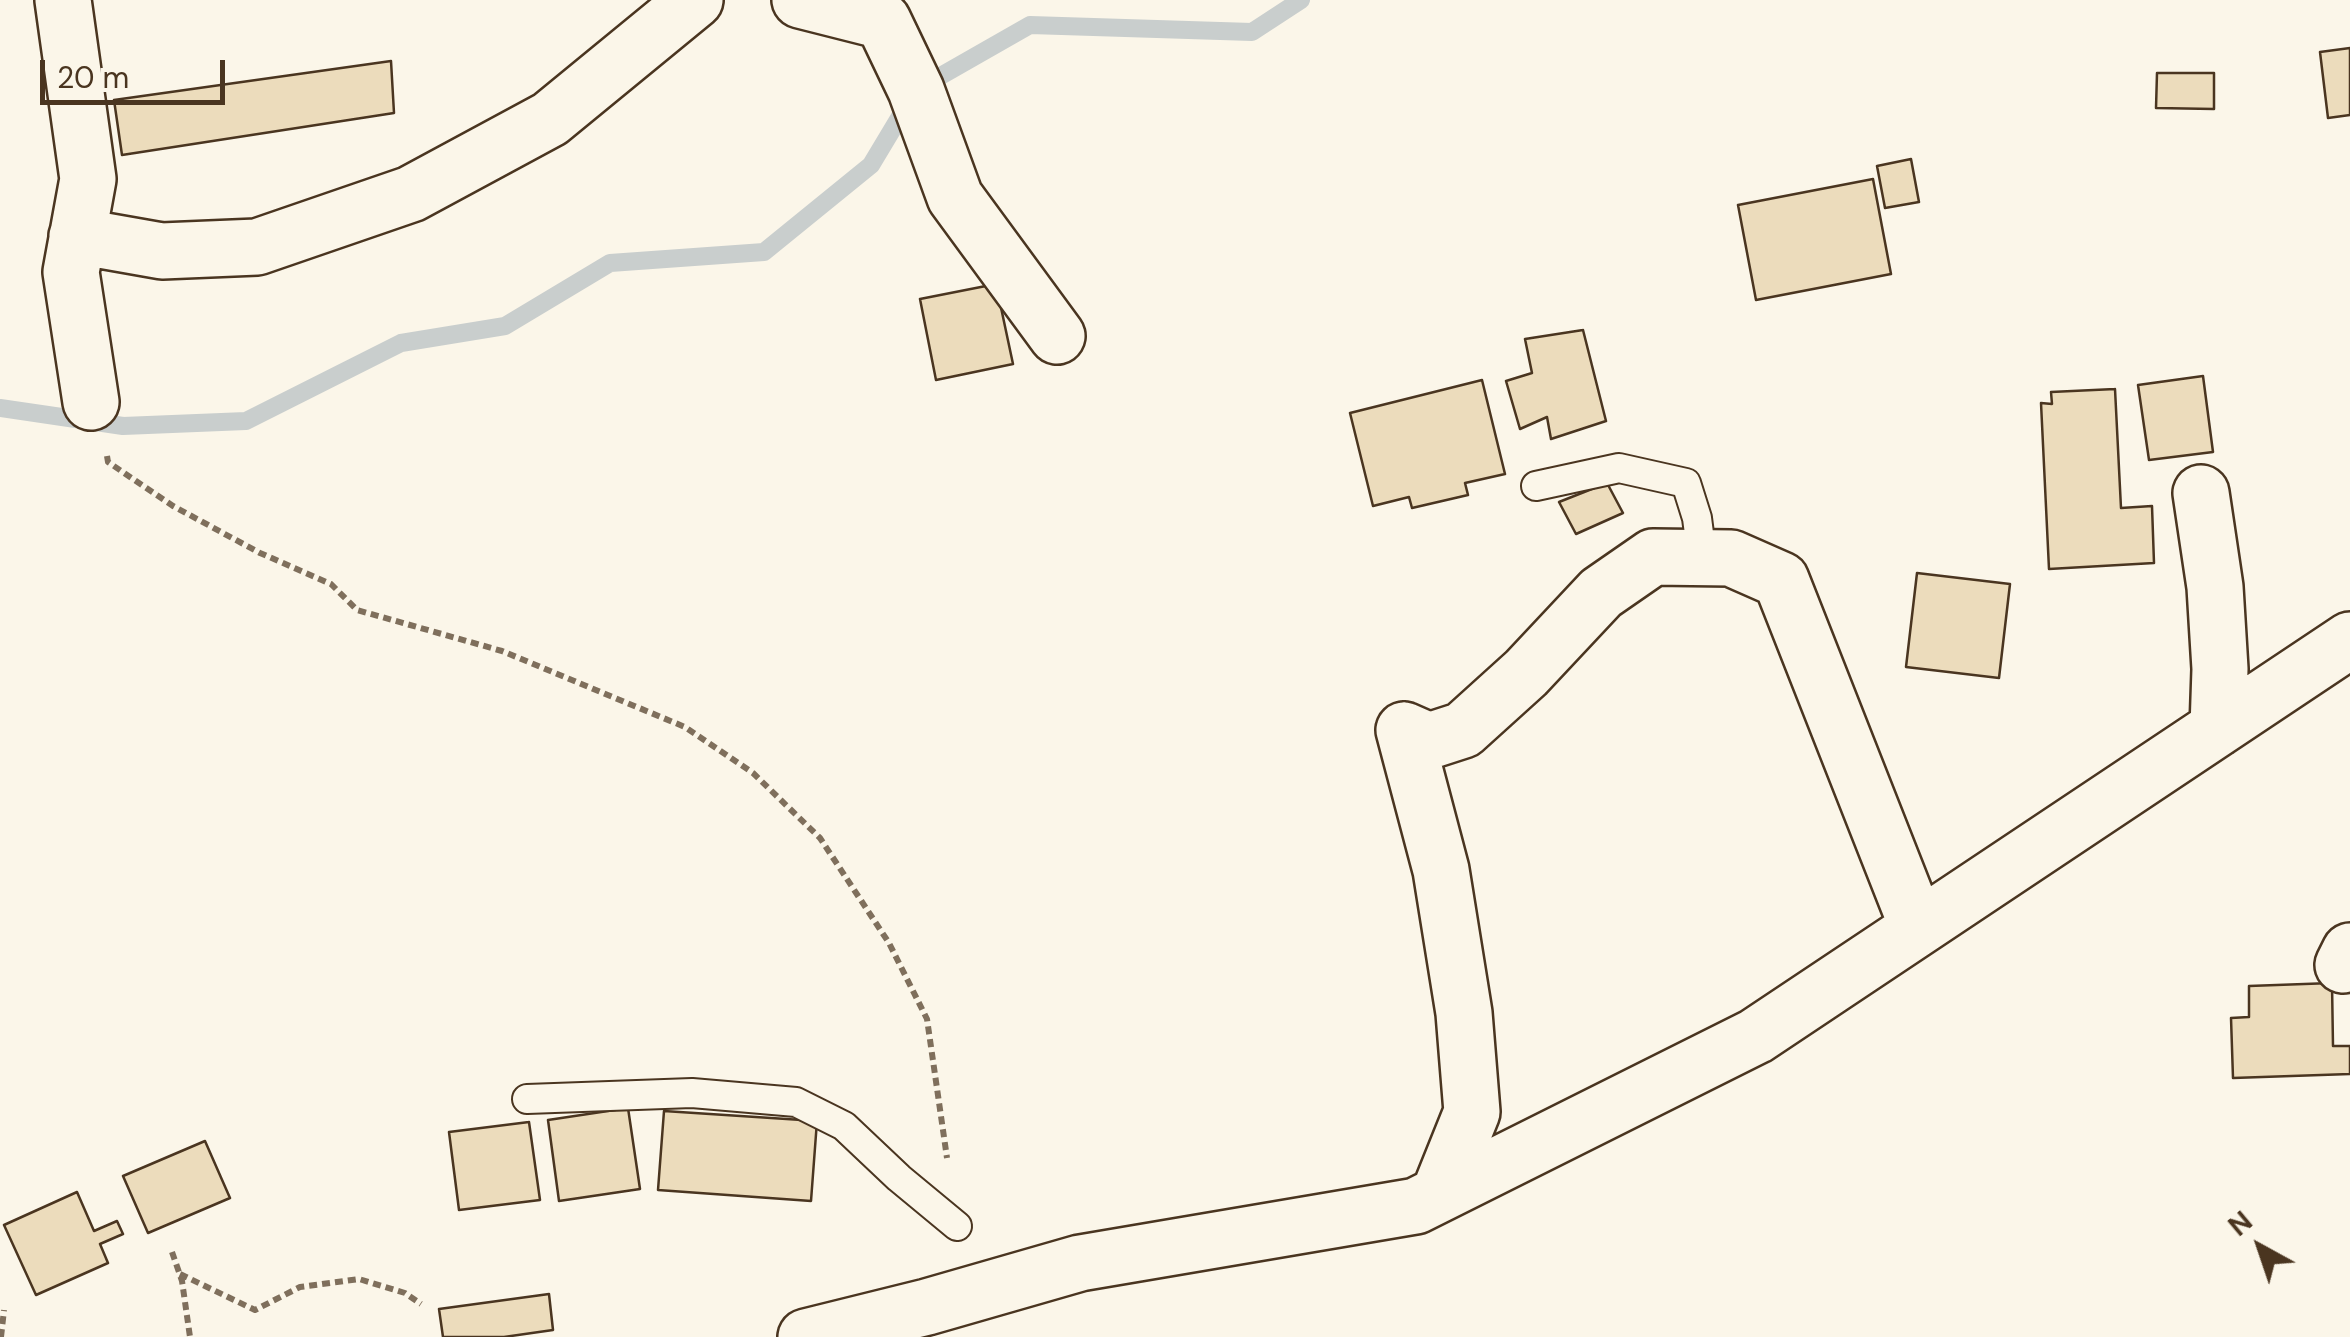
<!DOCTYPE html>
<style>
body{margin:0}
#map{position:relative;width:2350px;height:1337px;overflow:hidden;background:#fbf6e9;font-family:"DM Sans",sans-serif}
canvas{display:block}
.north{position:absolute;left:2210px;top:1197px;width:100px;height:100px;-webkit-text-stroke:8px #fbf6e9;paint-order:stroke;rotate:320deg;font-size:28px;font-weight:700;line-height:40px;text-align:center;color:#4a3520}
.north::after{content:'';display:block;margin:auto;width:35px;height:45px;background:#4a3520;clip-path:polygon(50% 0,100% 100%,50% 72%,0 100%)}
.scale{position:absolute;left:40px;top:60px;width:185px;height:45px;box-sizing:border-box;border:5px solid #4a3520;border-top:0;padding-left:12px;font-size:30px;line-height:35px;white-space:nowrap;color:#4a3520;-webkit-text-stroke:8px #fbf6e9;paint-order:stroke}
</style>
<div id="map">
<canvas width="2350" height="1337"></canvas>
<div class="north">N</div>
<div class="scale">20 m</div>
</div>
<script>
const context = document.querySelector('canvas').getContext('2d');
context.lineJoin = 'round';
function shape(rows) {
  const path = new Path2D();
  for (const r of rows) {
    path.moveTo(r[0], r[1]);
    for (let i = 2; i < r.length; i += 2) path.lineTo(r[i], r[i + 1]);
  }
  return path;
}
function stroke(path, color, width, dash) {
  context.strokeStyle = color;
  context.lineWidth = width;
  context.lineCap = dash ? 'butt' : 'round';
  context.setLineDash(dash || []);
  context.stroke(path);
}
function paint(path, color) {
  context.fillStyle = color;
  context.fill(path, 'evenodd');
}
stroke(shape([
 [0,408,123,426,246,421,401,343,505,326,610,263,764,252,871,165,916,90,1030,25,1252,32,1301,0]
]), '#c9cecd', 18);
const building = shape([
 [2350,48,2350,115,2328,118,2320,52,2350,48],
 [391,61,394,113,122,155,114,100,391,61],
 [2157,73,2214,73,2214,109,2156,108,2157,73],
 [1911,159,1919,202,1885,208,1877,166,1911,159],
 [1873,179,1891,274,1756,300,1738,205,1873,179],
 [996,284,1013,364,936,380,920,299,996,284],
 [1583,330,1606,421,1551,439,1547,417,1520,429,1506,381,1532,373,1525,339,1583,330],
 [2203,376,2213,452,2149,460,2138,385,2203,376],
 [1482,380,1505,474,1465,483,1468,495,1412,508,1409,497,1373,506,1350,413,1482,380],
 [2115,389,2121,508,2152,506,2154,563,2049,569,2041,403,2052,404,2051,392,2115,389],
 [1607,483,1623,513,1576,534,1559,502,1607,483],
 [1917,573,2010,584,1999,678,1906,667,1917,573],
 [2332,983,2333,1046,2350,1046,2350,1074,2233,1078,2231,1018,2249,1017,2249,986,2332,983],
 [628,1108,640,1189,559,1201,548,1120,628,1108],
 [664,1111,817,1121,811,1201,658,1190,664,1111],
 [529,1122,540,1200,459,1210,449,1132,529,1122],
 [205,1141,230,1198,148,1233,123,1176,205,1141],
 [77,1192,94,1231,117,1221,123,1234,100,1244,108,1263,36,1295,4,1225,77,1192],
 [549,1294,553,1330,504,1337,443,1337,439,1309,549,1294]
]);
paint(building, '#ecdcbc');
stroke(building, '#4a3520', 2.5);
const service = shape([
 [1536,486,1619,468,1686,483,1697,518,1702,557],
 [527,1099,692,1093,796,1102,844,1126,899,1178,957,1226]
]);
const minor = shape([
 [63,0,88,179,71,272,91,402],
 [800,0,883,21,916,90,955,197,1057,336],
 [77,236,162,251,257,247,411,194,550,119,695,0],
 [2201,493,2215,587,2220,669,2218,728],
 [1404,730,1429,741,1463,730,1526,673,1601,593,1653,557,1731,558,1781,580,1918,928],
 [1404,730,1441,870,1464,1013,1472,1112,1439,1194],
 [2343,965,2350,951],
 [806,1337,927,1307,1080,1263,1416,1206,1756,1036,2350,640]
]);
stroke(service, '#4a3520', 32);
stroke(minor, '#4a3520', 60);
stroke(shape([
 [107,456,108,462,173,506,260,553,331,584,357,610,502,651,685,727,753,773,820,838,889,943,927,1019,947,1158],
 [172,1252,182,1281,190,1337],
 [180,1274,255,1310,300,1287,359,1279,405,1293,421,1304],
 [1,1337,4,1310]
]), '#7f6f5c', 6, [8, 5]);
stroke(service, '#fbf6e9', 28);
stroke(minor, '#fbf6e9', 55);
</script>
